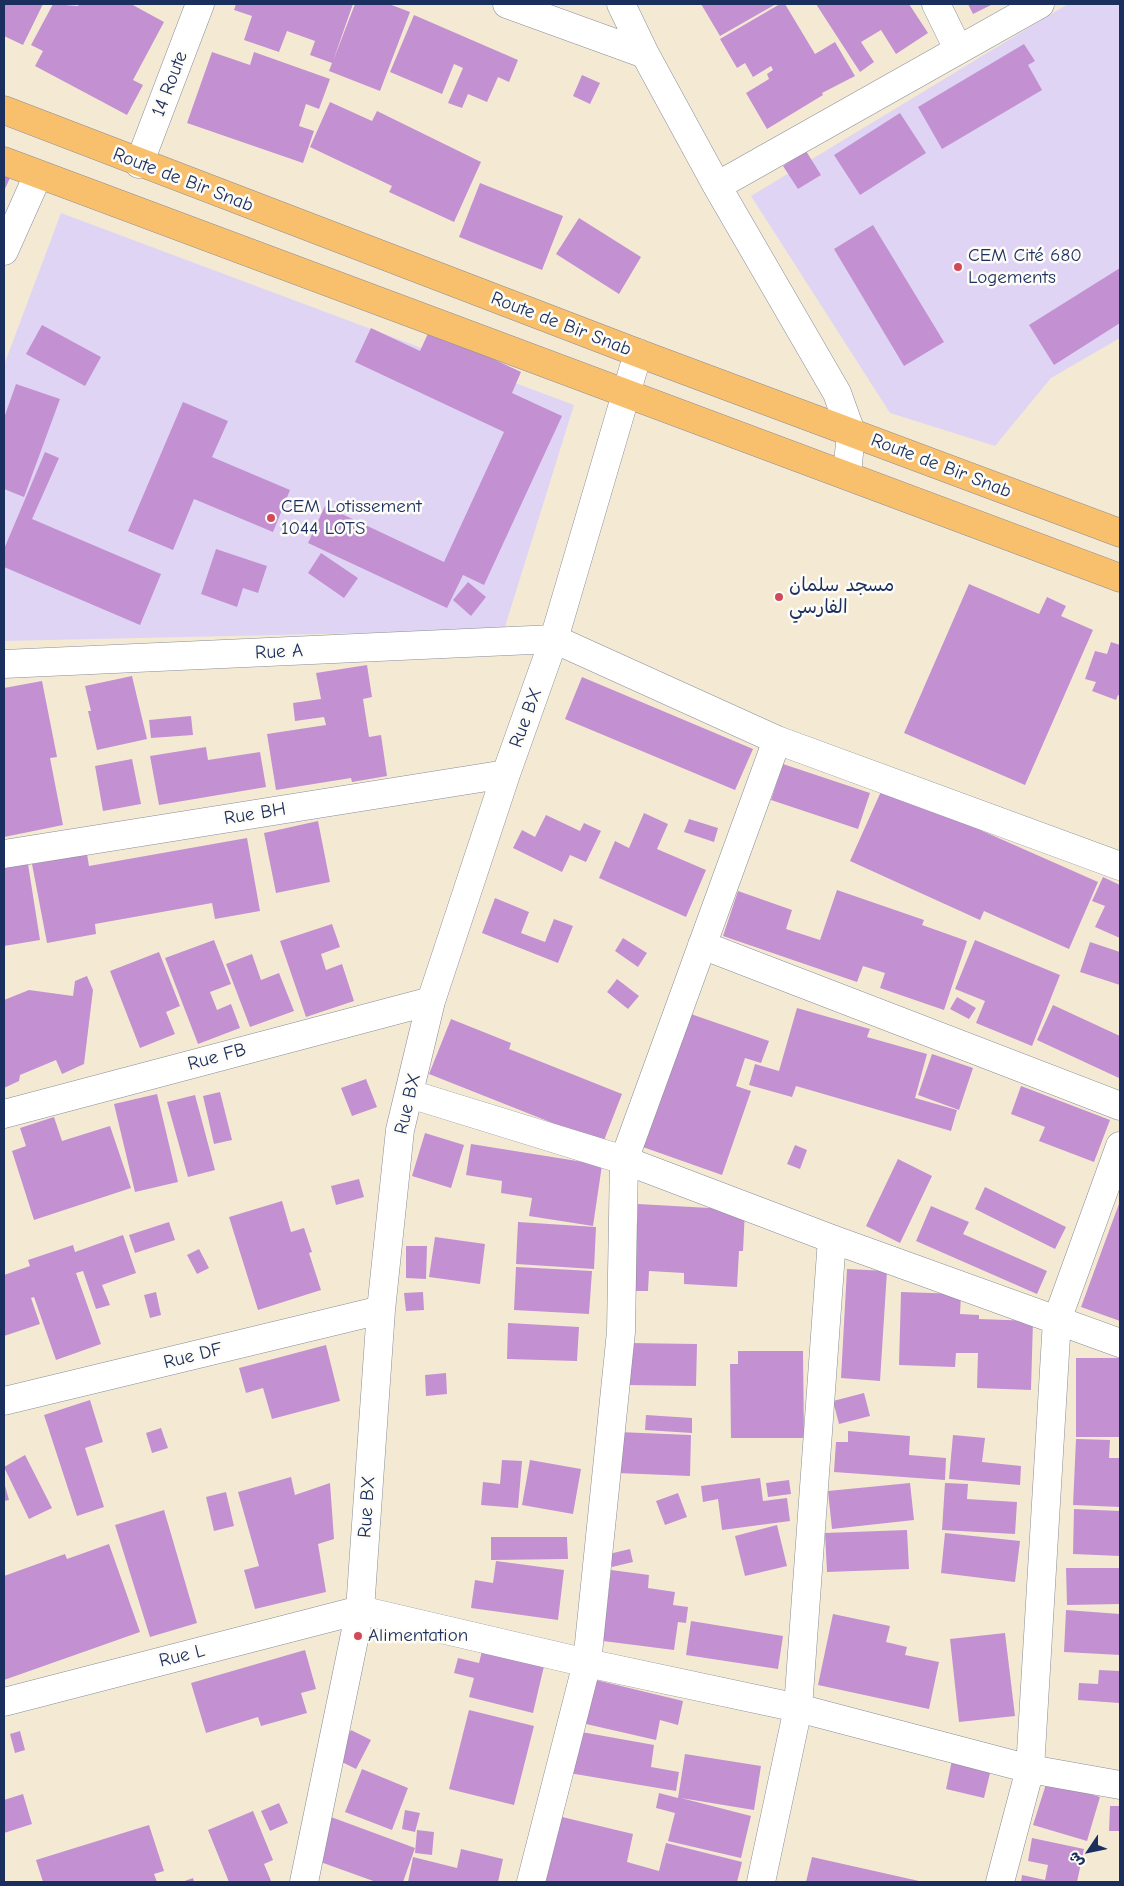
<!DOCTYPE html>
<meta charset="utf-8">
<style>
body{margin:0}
#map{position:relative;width:1124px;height:1886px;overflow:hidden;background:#f4ead4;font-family:"Comic Neue","Playpen Sans Arabic",sans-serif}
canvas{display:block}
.frame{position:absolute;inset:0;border:5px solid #1b2f5e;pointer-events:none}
.north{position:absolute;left:1064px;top:1826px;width:50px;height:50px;-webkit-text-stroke:4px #fdfcf7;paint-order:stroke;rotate:236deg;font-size:14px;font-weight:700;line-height:20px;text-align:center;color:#1b2f5e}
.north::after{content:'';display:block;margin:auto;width:18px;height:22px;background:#1b2f5e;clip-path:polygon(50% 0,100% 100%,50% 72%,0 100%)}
</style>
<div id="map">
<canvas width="1124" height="1886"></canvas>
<div class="frame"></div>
<div class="north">ش</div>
</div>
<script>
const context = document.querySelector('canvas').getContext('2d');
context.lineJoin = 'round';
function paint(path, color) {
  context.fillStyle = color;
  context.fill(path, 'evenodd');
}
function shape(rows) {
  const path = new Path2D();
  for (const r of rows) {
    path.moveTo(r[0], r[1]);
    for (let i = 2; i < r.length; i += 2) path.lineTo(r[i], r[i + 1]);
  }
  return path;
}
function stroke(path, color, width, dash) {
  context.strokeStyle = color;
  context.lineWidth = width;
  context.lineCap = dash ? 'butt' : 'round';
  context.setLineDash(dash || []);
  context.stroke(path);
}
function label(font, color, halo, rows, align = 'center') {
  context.font = font + ' "Comic Neue","Playpen Sans Arabic",sans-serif';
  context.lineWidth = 5;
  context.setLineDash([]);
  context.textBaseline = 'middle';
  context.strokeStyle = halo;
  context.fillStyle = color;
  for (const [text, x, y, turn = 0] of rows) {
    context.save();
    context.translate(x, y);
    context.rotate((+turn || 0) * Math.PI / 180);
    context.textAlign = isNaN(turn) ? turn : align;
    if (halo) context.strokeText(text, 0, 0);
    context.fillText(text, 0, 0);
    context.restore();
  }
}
paint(shape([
 [1068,4,1120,4,1120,338,1051,378,995,446,890,413,751,196],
 [61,213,574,405,504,630,4,641,4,365]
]), '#e0d4f4');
paint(shape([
 [4,4,43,4,23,45,4,36],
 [53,4,78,6,79,4,131,4,164,22,133,80,143,85,127,115,35,66,43,51,31,45],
 [236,4,353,4,333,61,355,4,389,4,410,12,380,91,329,71,332,63,310,55,315,41,287,31,279,52,244,40,252,16,234,10],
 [701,4,776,4,720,36],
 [780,4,785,4,815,54,835,42,855,76,822,93,823,95,767,129,746,93,769,79,767,74,773,70,771,66,753,77,745,63,737,68,720,39],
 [816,4,909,4,928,33,896,54,881,30,861,42,874,62,860,72],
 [968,4,993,4,973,14],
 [414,15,518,60,509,82,498,77,487,102,468,94,462,108,448,103,463,68,454,64,442,94,390,72],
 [1024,44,1035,61,1028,65,1042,90,942,149,918,107],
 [212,52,250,65,254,52,330,79,319,109,306,104,299,126,314,131,303,163,187,123],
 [582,75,600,83,590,104,573,96],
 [330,102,372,121,377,111,481,162,454,222,389,192,392,186,310,147],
 [900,113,926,153,860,195,834,155],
 [806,151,821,175,798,189,783,166],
 [4,176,10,178,4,191],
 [480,183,563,216,542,270,459,237],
 [579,218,641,257,619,294,556,254],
 [873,225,944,342,904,366,834,249],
 [1120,268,1120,323,1054,365,1029,325],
 [42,325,101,357,85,386,26,354],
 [371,328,420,351,430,329,521,372,512,393,562,416,484,585,463,575,447,608,308,543,325,506,444,562,504,432,355,362],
 [16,384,60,399,24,497,4,489,4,418],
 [183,402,228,421,212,457,290,490,273,532,194,499,173,550,128,531],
 [45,452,59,458,32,519,161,574,140,625,4,567,4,549],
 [216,549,267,566,258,593,243,588,237,607,201,594],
 [321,553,358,578,344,598,308,573],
 [468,582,486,597,471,616,453,600],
 [969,584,1039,614,1047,597,1066,606,1061,616,1093,630,1025,785,904,733],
 [1111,642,1120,645,1120,696,1118,695,1116,700,1092,691,1096,682,1085,679,1095,651,1107,654],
 [367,665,372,697,363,699,369,737,381,735,387,776,352,782,351,778,276,790,267,734,326,725,324,717,295,721,293,703,321,699,316,673],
 [132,676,147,739,97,750,88,711,91,711,85,686],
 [582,677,753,749,735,790,565,719],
 [42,681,57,757,50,758,63,825,4,837,4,688],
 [191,716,193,735,151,738,149,720],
 [206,747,208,760,260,752,266,787,159,805,150,756],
 [132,759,141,804,103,811,95,766],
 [783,764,870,793,858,829,771,800],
 [883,787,1098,882,1069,949,984,911,980,920,850,861],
 [644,813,668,824,657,849,706,870,686,917,599,878,615,841,629,848],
 [546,815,580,831,584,823,601,831,586,862,570,855,562,872,513,848,522,830,535,837],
 [689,819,718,828,714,842,684,832],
 [318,821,330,882,276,893,264,833],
 [247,838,260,911,215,919,212,903,95,924,96,934,47,943,32,864,87,854,89,866],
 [28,864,40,940,4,946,4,867],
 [1103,877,1120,885,1120,938,1095,927,1105,906,1092,901],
 [837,890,924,920,922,925,967,941,944,1010,880,988,885,973,863,966,857,982,723,936,738,891,792,910,786,929,820,940],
 [495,898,529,912,521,933,545,942,554,919,573,926,558,963,482,933],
 [332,924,340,947,321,954,326,970,342,964,354,1001,306,1017,280,941],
 [623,938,647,953,638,967,615,951],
 [214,940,231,984,210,992,217,1010,231,1004,240,1028,198,1044,165,958],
 [975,940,1060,975,1032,1046,976,1023,985,1001,955,989],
 [1090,942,1120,952,1120,985,1080,972],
 [159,952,180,1006,166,1012,175,1034,140,1048,110,971],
 [252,954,261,980,279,973,294,1011,250,1027,226,964],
 [87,976,93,990,84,1064,62,1074,56,1060,20,1075,19,1081,4,1088,4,1000,29,990,73,996,75,981],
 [617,979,639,996,628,1009,607,992],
 [957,997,976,1008,969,1019,950,1009],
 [1053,1005,1120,1036,1119,1078,1037,1040],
 [797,1008,870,1029,867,1037,927,1054,915,1098,957,1110,951,1131,796,1086,792,1097,749,1085,755,1064,779,1071],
 [685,1012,769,1041,761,1063,745,1058,736,1086,751,1091,722,1175,640,1146],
 [451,1019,511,1043,509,1049,622,1094,603,1143,429,1074],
 [932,1054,973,1068,959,1110,918,1095],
 [366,1079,377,1107,352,1116,341,1088],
 [1021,1086,1110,1120,1094,1162,1039,1141,1045,1127,1011,1114],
 [220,1092,232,1140,214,1144,203,1096],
 [157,1094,178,1182,135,1192,114,1104],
 [195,1095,215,1170,188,1177,167,1102],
 [54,1117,62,1141,110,1126,131,1188,34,1220,12,1151,26,1146,20,1128],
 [425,1133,464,1145,451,1188,412,1176],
 [471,1144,602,1165,593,1226,529,1216,532,1198,501,1193,502,1181,466,1175],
 [795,1145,807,1150,800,1169,787,1164],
 [898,1159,932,1176,900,1243,866,1226],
 [359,1179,364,1197,336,1205,331,1186],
 [985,1187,1066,1227,1055,1249,975,1209],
 [282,1201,291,1232,304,1228,312,1252,309,1253,321,1290,258,1310,229,1217],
 [1120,1201,1120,1321,1081,1307],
 [638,1204,745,1210,743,1251,739,1251,737,1287,684,1284,684,1273,649,1271,648,1291,634,1291],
 [931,1206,969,1222,963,1234,1047,1271,1037,1294,916,1241],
 [169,1222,175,1240,135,1253,129,1235],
 [518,1222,596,1227,594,1269,516,1264],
 [123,1235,136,1273,102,1285,110,1305,96,1309,83,1271,76,1273,101,1344,56,1360,34,1297,31,1298,40,1324,4,1336,4,1275,30,1266,28,1260,73,1245,75,1252],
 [435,1237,485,1244,480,1284,429,1277],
 [406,1246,427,1246,426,1279,406,1278],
 [199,1249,209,1268,197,1274,187,1255],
 [516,1267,592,1271,589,1314,514,1310],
 [847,1269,887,1271,880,1381,841,1378],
 [156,1292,161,1315,150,1318,144,1295],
 [423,1292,424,1310,406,1311,404,1293],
 [901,1292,961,1294,960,1314,979,1315,979,1319,1033,1321,1031,1390,977,1388,978,1353,956,1353,955,1367,899,1365],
 [508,1323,579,1327,577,1361,507,1359],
 [627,1343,697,1344,696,1386,626,1385],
 [326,1345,340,1401,272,1419,263,1388,246,1393,239,1368],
 [738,1351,803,1351,804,1438,731,1438,730,1364,738,1364],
 [1076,1358,1120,1358,1120,1437,1076,1437],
 [446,1373,447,1394,426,1396,425,1375],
 [864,1393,870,1416,839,1424,833,1401],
 [90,1400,103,1442,85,1448,104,1507,77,1516,44,1415],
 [646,1415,692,1418,692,1433,645,1430],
 [161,1428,168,1448,152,1453,146,1433],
 [848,1431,910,1436,909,1455,946,1458,945,1480,834,1472,836,1442,848,1442],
 [618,1432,691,1435,690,1476,617,1473],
 [953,1435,985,1438,982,1462,1021,1466,1020,1485,949,1479],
 [1076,1439,1110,1440,1109,1458,1120,1458,1120,1507,1073,1505],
 [25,1455,52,1508,29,1519,4,1467],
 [502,1460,522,1461,518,1508,481,1505,483,1482,500,1484],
 [530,1460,581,1469,573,1514,522,1505],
 [291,1477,295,1495,330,1483,334,1539,318,1544,326,1592,255,1609,244,1570,259,1566,238,1492],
 [760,1478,763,1501,787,1498,790,1521,722,1530,718,1499,703,1502,701,1486],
 [789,1480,791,1494,768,1497,766,1483],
 [4,1482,9,1500,4,1501],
 [910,1483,914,1520,832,1529,828,1491],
 [945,1483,968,1484,967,1499,1017,1502,1015,1534,942,1530],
 [226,1492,234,1526,214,1531,206,1497],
 [678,1493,687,1517,665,1525,656,1501],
 [1074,1509,1120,1511,1120,1556,1073,1554],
 [164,1510,197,1623,150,1637,115,1525],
 [777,1525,787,1566,745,1576,735,1536],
 [907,1530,909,1569,827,1572,825,1533],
 [945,1533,1020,1541,1015,1582,941,1573],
 [491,1537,567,1537,568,1559,491,1560],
 [109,1544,140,1632,4,1680,4,1576,65,1554,67,1559],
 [630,1549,633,1562,612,1567,609,1554],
 [496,1561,564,1570,558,1620,471,1608,475,1580,493,1583],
 [1066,1568,1120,1568,1120,1604,1067,1605],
 [611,1570,649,1575,648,1588,675,1592,673,1605,688,1607,686,1623,678,1622,674,1650,603,1641],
 [1066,1610,1120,1614,1120,1655,1064,1652],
 [833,1614,890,1626,886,1642,907,1647,905,1655,939,1662,929,1709,818,1685],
 [691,1621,783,1636,778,1669,686,1655],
 [1005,1633,1015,1716,959,1722,950,1639],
 [305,1650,316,1689,301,1693,307,1713,261,1726,258,1717,206,1733,191,1683],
 [482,1651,544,1666,533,1713,469,1697,474,1678,454,1673,458,1658,479,1663],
 [1099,1670,1120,1671,1119,1703,1078,1700,1079,1683,1098,1684],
 [596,1680,683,1701,678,1725,660,1720,656,1740,586,1724],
 [469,1710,534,1726,514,1805,449,1789],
 [351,1730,371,1740,356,1769,336,1759],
 [20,1731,25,1750,15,1753,10,1734],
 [576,1731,654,1745,651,1767,679,1772,676,1791,569,1773],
 [685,1754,761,1766,754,1810,681,1798,751,1816,741,1858,668,1841,675,1813,656,1808,659,1793,678,1798],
 [952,1760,991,1769,984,1798,946,1789],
 [362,1769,408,1788,392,1830,345,1812],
 [1047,1781,1100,1797,1087,1841,1033,1825],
 [23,1794,32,1824,4,1833,4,1800],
 [279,1803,288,1823,270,1831,261,1811],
 [1110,1806,1120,1806,1120,1831,1109,1831],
 [405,1810,420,1813,415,1832,402,1829],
 [253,1811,273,1860,264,1864,271,1881,229,1882,208,1830],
 [558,1816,633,1834,627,1862,659,1871,666,1843,742,1862,737,1882,542,1882],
 [331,1817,415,1848,403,1882,376,1882,315,1860],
 [149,1825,164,1871,154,1874,157,1882,43,1882,36,1860],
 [417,1830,434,1832,432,1855,415,1853],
 [1032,1838,1084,1849,1077,1882,1021,1882,1022,1875,1045,1880,1048,1865,1028,1861],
 [461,1849,503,1859,498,1882,408,1882,413,1857,457,1868],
 [812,1857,919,1881,919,1882,806,1882],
 [193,1878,194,1882,182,1882]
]), '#c391d1');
const minor = shape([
 [507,4,645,54],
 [621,4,645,54,717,186,837,393,851,432,847,475],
 [936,4,958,49],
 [139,164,200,4],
 [717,186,1040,4],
 [4,251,38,175],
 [4,664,554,639,777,740,624,1160,621,1332,587,1663,531,1882],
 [777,740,1120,866],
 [4,854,506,774],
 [702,945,1120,1106],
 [410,1094,624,1160,832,1239,1120,1343],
 [4,1114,431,1001],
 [4,1401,381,1310],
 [4,1702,360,1610,587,1663,798,1708,1030,1769,1120,1785],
 [304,1882,360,1610,381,1310,400,1130,431,1001,506,774,554,639,638,353],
 [761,1882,798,1708,832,1239],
 [1000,1882,1030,1769,1057,1320,1120,1146]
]);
const major = shape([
 [4,110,638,353,1120,533],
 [4,161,1120,578]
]);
stroke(minor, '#888c99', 29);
stroke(major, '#888c99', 29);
stroke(minor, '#fff', 28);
stroke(major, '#f8bf6c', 28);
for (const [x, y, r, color] of [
 [958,267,5,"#d1495b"],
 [271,518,5,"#d1495b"],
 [779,597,5,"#d1495b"],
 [358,1636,5,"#d1495b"]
]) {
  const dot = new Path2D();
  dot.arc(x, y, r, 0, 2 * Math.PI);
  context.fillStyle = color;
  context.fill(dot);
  stroke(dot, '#fdfcf7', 2);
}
label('19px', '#1b2f5e', '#fdfcf7', [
 ["14 Route",170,84,-69],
 ["Route de Bir Snab",183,180,21],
 ["Route de Bir Snab",561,324,21],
 ["Route de Bir Snab",941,466,21],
 ["Rue A",279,652,-3],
 ["Rue BX",526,718,-70],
 ["Rue BH",255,814,-9],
 ["Rue FB",217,1057,-15],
 ["Rue BX",408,1104,-77],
 ["Rue DF",193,1356,-14],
 ["Rue BX",367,1507,-86],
 ["Rue L",182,1656,-14]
]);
label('19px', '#1b2f5e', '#fdfcf7', [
 ["CEM Cité 680",968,256],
 ["Logements",968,278],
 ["CEM Lotissement",281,507],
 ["1044 LOTS",281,529],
 ["مسجد سلمان",789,586],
 ["الفارسي",789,608],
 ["Alimentation",368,1636]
], 'left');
</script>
